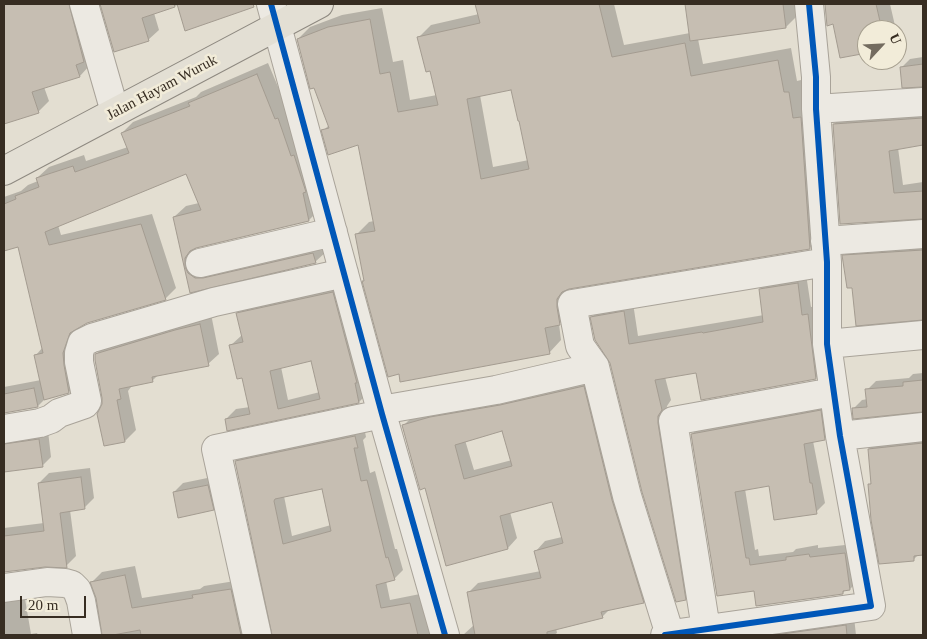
<!DOCTYPE html>
<style>
body{margin:0}
#map{position:relative;width:927px;height:639px;overflow:hidden;background:#e3ded1;font-family:Georgia,serif}
canvas{display:block}
.frame{position:absolute;inset:0;border:5px solid #372d22;pointer-events:none}
.north{position:absolute;left:857px;top:20px;width:50px;height:50px;box-sizing:border-box;background:#f2ecd9;border:1px solid #a7a090;border-radius:50%;rotate:65deg;font-size:14px;font-weight:700;line-height:20px;text-align:center;color:#372d22}
.north::after{content:'';display:block;margin:auto;width:18px;height:22px;background:#736b5f;clip-path:polygon(50% 0,100% 100%,50% 72%,0 100%)}
.scale{position:absolute;left:20px;top:596px;width:66px;height:22px;box-sizing:border-box;border:2px solid #372d22;border-top:0;padding-left:6px;font-size:15px;line-height:18px;white-space:nowrap;color:#372d22;-webkit-text-stroke:4px #f2ecd9;paint-order:stroke}
</style>
<div id="map">
<canvas width="927" height="639"></canvas>
<div class="frame"></div>
<div class="north">U</div>
<div class="scale">20 m</div>
</div>
<script>
const context = document.querySelector('canvas').getContext('2d');
context.lineJoin = 'round';
function paint(path, color) {
  context.fillStyle = color;
  context.fill(path, 'evenodd');
}
function shape(rows) {
  const path = new Path2D();
  for (const r of rows) {
    path.moveTo(r[0], r[1]);
    for (let i = 2; i < r.length; i += 2) path.lineTo(r[i], r[i + 1]);
  }
  return path;
}
function stroke(path, color, width, dash) {
  context.strokeStyle = color;
  context.lineWidth = width;
  context.lineCap = dash ? 'butt' : 'round';
  context.setLineDash(dash || []);
  context.stroke(path);
}
function label(font, color, halo, rows, align = 'center') {
  context.font = font + ' Georgia,serif';
  context.lineWidth = 5;
  context.setLineDash([]);
  context.textBaseline = 'middle';
  context.strokeStyle = halo;
  context.fillStyle = color;
  for (const [text, x, y, turn = 0] of rows) {
    context.save();
    context.translate(x, y);
    context.rotate((+turn || 0) * Math.PI / 180);
    context.textAlign = isNaN(turn) ? turn : align;
    if (halo) context.strokeText(text, 0, 0);
    context.fillText(text, 0, 0);
    context.restore();
  }
}
paint(shape([
 [4,4,81,4,90,65,80,76,44,87,49,101,38,112,4,123],
 [101,4,255,4,252,7,178,5,154,13,159,30,148,40,115,51],
 [476,4,614,4,624,45,690,33,686,4,796,4,798,15,786,27,698,39,703,64,791,48,797,81,801,80,822,235,810,248,569,287,572,311,559,324,561,340,549,353,365,280,356,235,369,222,374,221,359,143,323,131,329,125,298,39,310,27,342,15,382,8,393,62,403,60,410,100,437,95,431,70,419,37,431,25,479,14],
 [512,88,529,160,493,167,480,95],
 [826,4,890,4,896,30,867,30,867,51,834,23,828,24],
 [923,57,923,85,904,86,901,68,910,59],
 [268,63,287,108,320,209,309,220,196,247,196,255,325,242,327,251,315,262,191,291,174,217,186,206,199,203,187,172,58,225,61,235,152,214,176,288,165,299,87,322,79,326,74,341,80,380,69,392,46,398,38,406,4,412,4,387,41,380,36,355,43,347,19,245,4,250,4,197,21,191,28,185,38,181,37,178,49,167,84,155,86,161,128,147,122,133,133,122,196,97,201,92],
 [923,110,923,144,898,148,903,185,923,182,923,217,841,223,834,124,843,115],
 [923,242,923,318,853,286,844,256,852,247],
 [806,274,811,307,816,306,825,369,816,378,697,371,665,377,671,400,667,406,666,414,694,590,685,599,611,363,592,317,601,308,633,303,638,336,764,315,760,290,769,280],
 [342,282,369,392,359,402,228,429,226,419,236,409,250,407,243,376,230,346,242,335,237,314,247,304],
 [312,360,320,392,288,400,281,367],
 [211,314,219,354,208,364,159,374,152,381,131,385,131,387,128,391,136,430,125,441,105,445,103,405,96,354,107,344],
 [923,373,923,410,853,409,862,400,868,399,867,390,876,381,909,378,913,374],
 [593,377,653,592,643,602,610,609,602,617,556,628,557,633,554,635,463,635,474,625,468,593,478,583,541,571,536,551,545,541,562,537,553,500,510,512,517,538,508,548,447,564,426,487,403,426,413,416],
 [503,430,512,460,474,470,465,440],
 [829,402,833,430,824,439,813,441,825,503,816,512,770,485,745,489,755,550,758,549,759,556,793,552,796,549,818,545,818,548,854,544,859,580,850,589,846,589,843,593,755,590,692,434,701,425],
 [364,427,366,437,363,440,370,473,375,471,395,549,397,549,403,570,394,579,386,581,390,600,420,594,438,635,276,635,267,600,236,461,245,452],
 [323,487,331,525,292,536,284,496],
 [48,431,51,457,42,466,6,471,4,443,12,435],
 [923,435,923,554,919,554,914,559,869,485,872,482,869,449,878,440],
 [90,468,94,498,84,508,70,510,76,556,66,566,45,565,4,571,4,528,44,523,39,483,49,473],
 [217,476,222,500,213,509,174,492,183,483],
 [135,566,142,598,200,589,204,586,241,580,255,635,103,635,98,598,92,582,102,572],
 [4,590,24,593,31,634,37,633,38,635,4,635],
 [854,617,856,635,727,635]
]), '#0003');
const building = shape([
 [4,4,69,4,84,62,76,65,80,77,32,92,39,113,4,124,4,4],
 [100,4,174,4,175,7,142,18,149,41,114,52,100,4],
 [177,4,253,4,254,7,185,31,177,4],
 [475,4,599,4,612,57,685,43,691,76,778,60,784,92,789,92,793,118,801,117,810,249,569,289,562,292,557,299,557,307,560,325,545,328,550,354,400,382,399,374,388,377,362,281,364,281,355,234,375,231,358,145,328,155,321,130,329,128,314,88,310,89,297,39,328,27,370,19,380,74,390,72,398,112,438,105,430,71,426,72,417,37,480,23,475,4],
 [511,90,518,121,519,121,529,169,481,179,467,99,511,90],
 [685,4,783,4,786,28,690,41,685,4],
 [825,4,876,4,882,30,867,30,867,53,840,58,833,24,827,26,825,4],
 [923,64,923,87,902,88,900,67,923,64],
 [257,74,275,119,278,118,291,156,294,155,306,192,303,193,309,221,196,248,190,251,185,258,185,267,188,273,195,278,203,278,313,253,316,263,190,293,173,217,201,210,186,174,45,232,49,245,141,224,166,300,87,323,70,333,63,353,64,365,69,393,44,400,34,355,43,353,18,247,4,251,4,204,16,199,15,196,39,187,36,178,73,166,75,172,129,153,121,133,190,106,188,103,257,74],
 [923,118,923,145,889,151,894,193,923,191,923,219,840,224,833,124,923,118],
 [923,250,923,320,856,326,852,288,847,288,842,255,923,250],
 [798,283,802,315,808,314,816,379,701,400,696,373,655,380,662,410,658,416,658,423,686,600,676,602,642,492,610,363,595,340,590,317,624,311,629,344,702,332,703,333,763,322,759,289,798,283],
 [333,292,357,383,355,383,359,403,227,431,225,419,250,414,242,378,237,379,229,345,243,342,236,313,333,292],
 [311,361,320,399,278,409,270,371,311,361],
 [200,324,209,366,152,377,153,382,119,389,121,399,117,400,125,442,104,446,97,414,102,404,102,398,95,360,95,354,175,330,200,324],
 [923,380,923,412,853,419,852,408,867,407,865,389,903,386,903,382,923,380],
 [584,386,612,500,644,603,601,612,603,618,547,632,547,635,475,635,467,592,541,578,534,551,563,543,552,502,500,516,508,549,446,566,425,488,420,490,402,425,430,417,500,405,584,386],
 [502,431,512,466,464,479,455,445,502,431],
 [34,388,38,407,4,413,4,394,34,388],
 [821,410,825,440,804,444,810,483,812,483,817,514,774,520,769,486,735,492,746,558,749,558,750,565,786,560,786,557,809,554,810,557,845,553,850,590,843,591,843,594,756,606,754,591,717,596,691,434,821,410],
 [355,436,358,448,354,448,361,481,367,480,386,558,388,557,395,580,376,585,381,608,410,603,418,635,272,635,235,461,355,436],
 [322,489,331,531,283,544,274,501,275,499,322,489],
 [39,439,43,467,4,472,4,444,39,439],
 [923,443,923,555,914,556,914,561,879,564,871,520,868,484,871,484,868,449,923,443],
 [81,477,85,509,60,513,67,568,45,567,4,572,4,536,44,531,38,483,81,477],
 [208,485,214,510,178,518,173,492,208,485],
 [125,575,132,608,193,598,192,595,231,589,241,635,141,635,140,630,113,635,102,635,96,598,90,582,125,575],
 [846,625,847,635,775,635,846,625]
]);
paint(building, '#c6beb2');
stroke(building, '#a39b90', 1);
const minor = shape([
 [84,4,115,112],
 [271,4,382,414,445,635],
 [816,109,923,102],
 [825,241,923,234],
 [200,263,333,232],
 [827,344,923,335],
 [381,410,496,390,595,367],
 [4,429,40,423,51,419,59,413,85,404,87,401,79,362,79,353,82,343,92,338,214,302,344,273],
 [840,436,923,427],
 [4,588,47,582,65,583,72,585,77,590,81,601,87,635],
 [706,629,673,421,833,392],
 [257,635,216,449,382,414],
 [665,635,871,606,840,436,827,344,827,262,816,109,816,77,809,4],
 [670,635,627,496,595,367,580,346,572,304,827,262]
]);
const major = shape([
 [4,171,319,4]
]);
stroke(minor, '#a9a399', 30);
stroke(major, '#8e8980', 30);
stroke(minor, '#ece9e2', 28);
stroke(major, '#e3dfd4', 28);
stroke(shape([
 [271,4,382,414,445,635],
 [665,635,871,606,840,436,827,344,827,262,816,109,816,77,809,4]
]), '#0057b8', 6);
label('15px', '#372d22', '#f2ecd9', [
 ["Jalan Hayam Wuruk",162,88,-28]
]);
</script>
